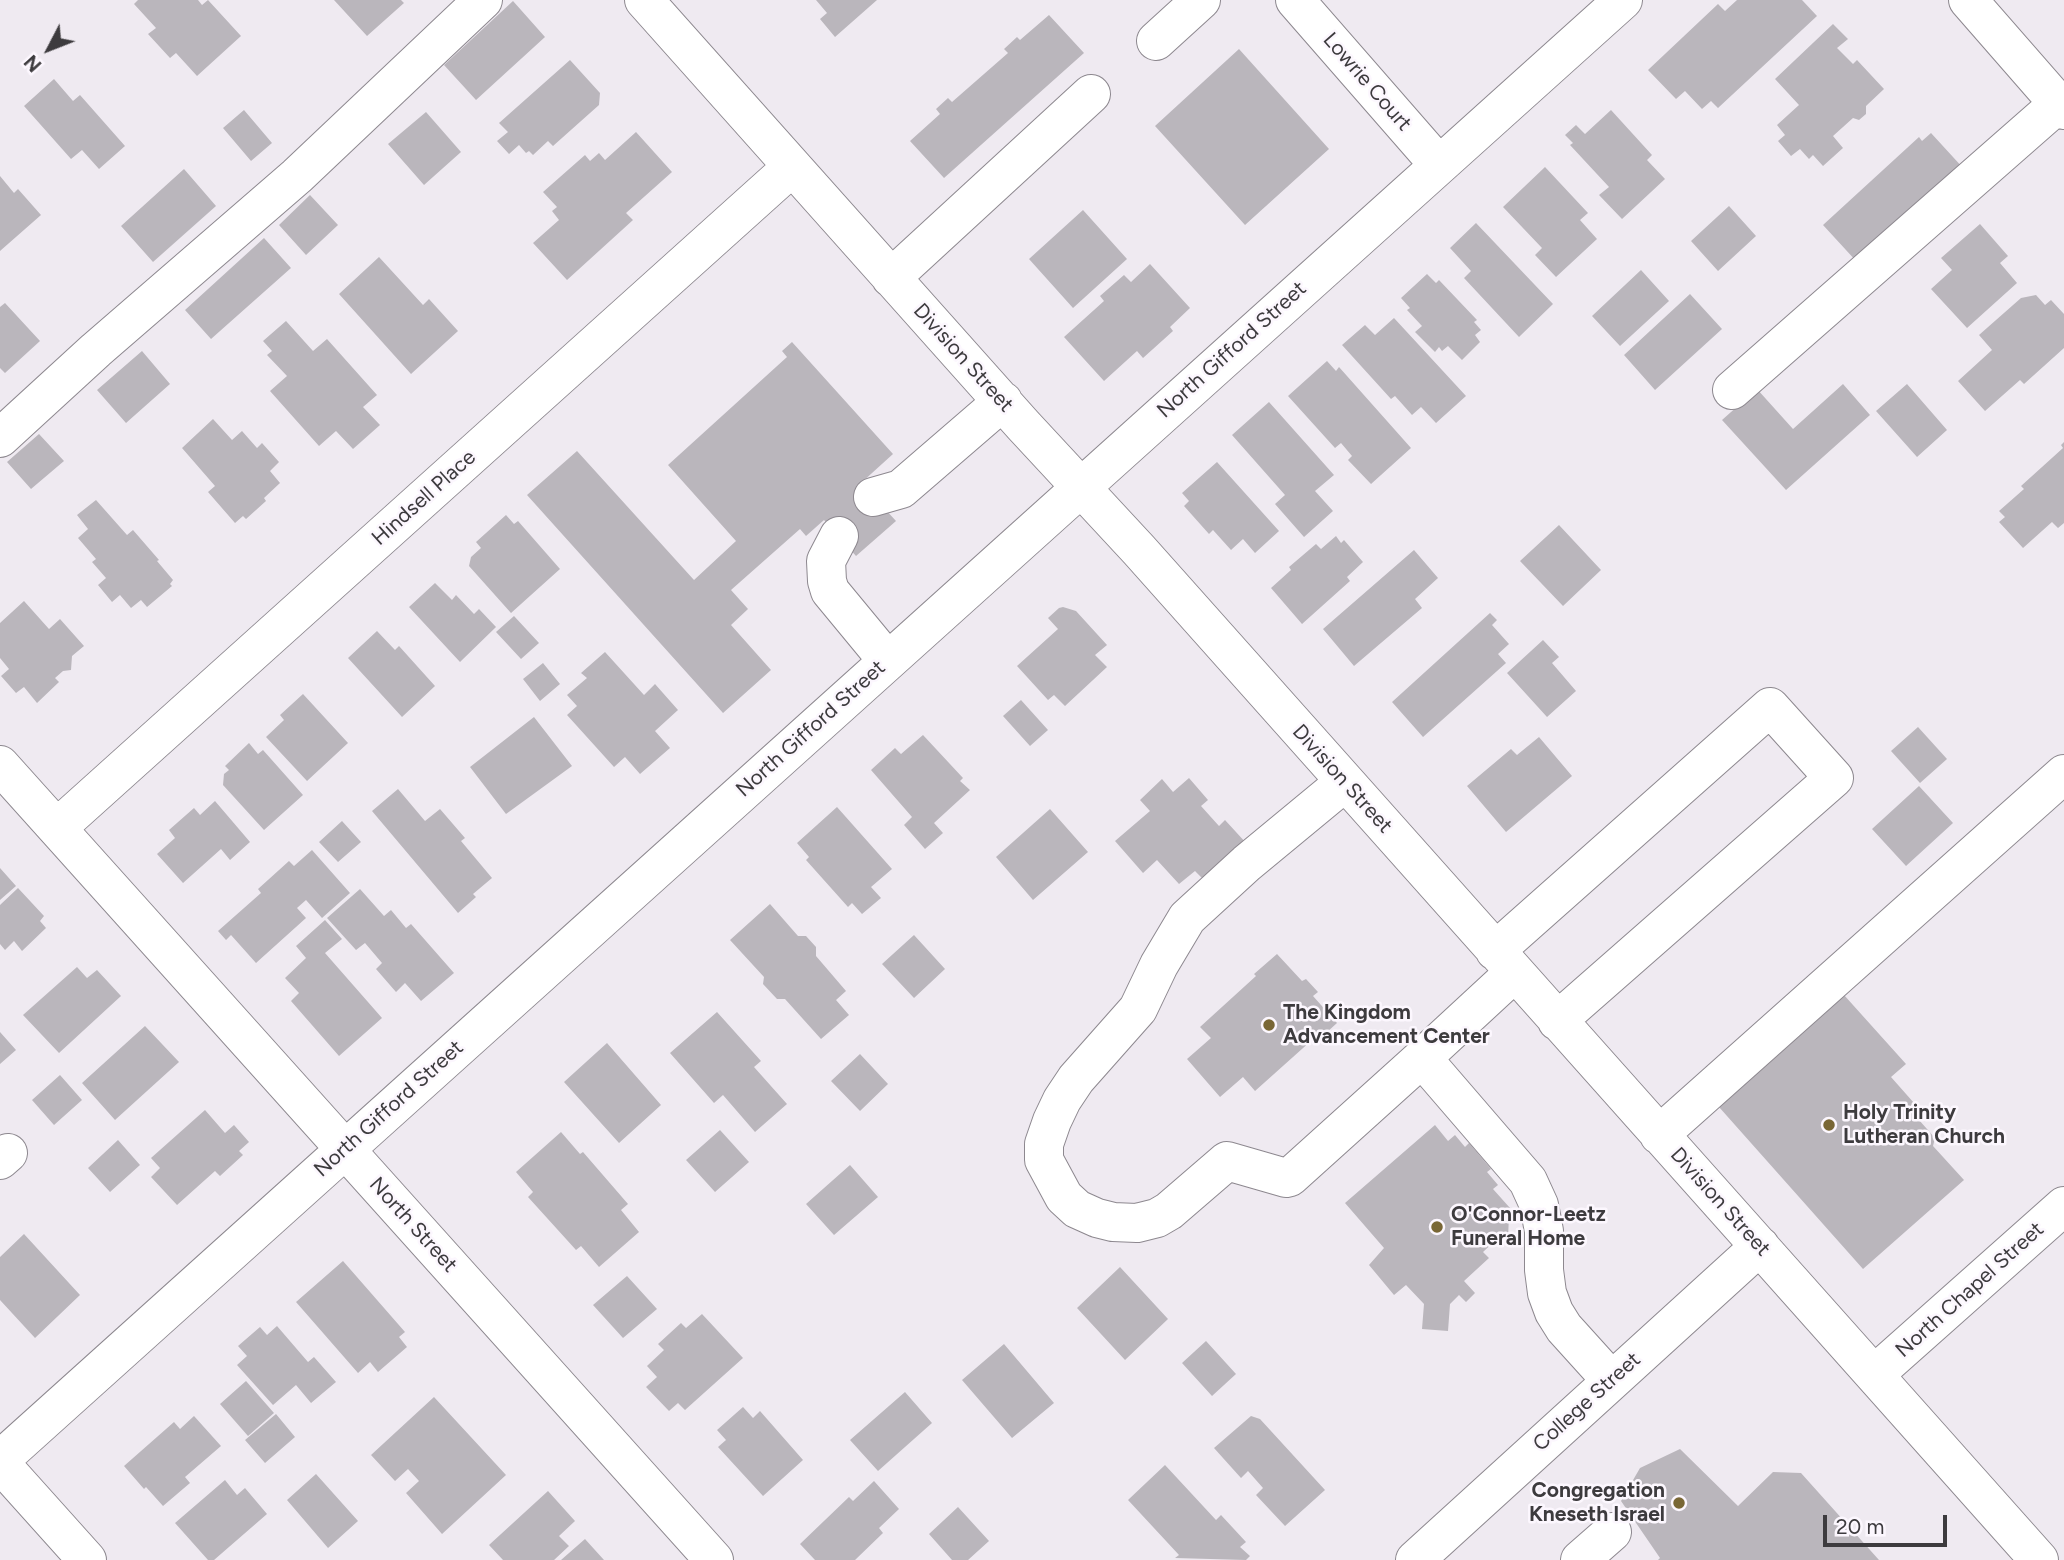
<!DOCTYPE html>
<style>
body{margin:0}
#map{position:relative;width:2064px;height:1560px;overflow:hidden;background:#efeaf1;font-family:Figtree,sans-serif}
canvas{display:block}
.north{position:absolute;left:14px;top:14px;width:70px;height:70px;-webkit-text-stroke:5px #fcf7fe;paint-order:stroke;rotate:228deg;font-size:19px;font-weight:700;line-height:28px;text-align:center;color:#3d3b3e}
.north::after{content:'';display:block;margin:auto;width:24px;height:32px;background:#3d3b3e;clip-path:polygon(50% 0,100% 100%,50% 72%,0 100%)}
.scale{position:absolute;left:1823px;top:1515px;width:124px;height:32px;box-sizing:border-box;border:4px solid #3d3b3e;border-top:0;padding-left:9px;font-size:21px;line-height:24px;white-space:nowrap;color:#3d3b3e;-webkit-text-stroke:5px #fcf7fe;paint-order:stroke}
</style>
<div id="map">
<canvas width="2064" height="1560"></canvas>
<div class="north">N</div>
<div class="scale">20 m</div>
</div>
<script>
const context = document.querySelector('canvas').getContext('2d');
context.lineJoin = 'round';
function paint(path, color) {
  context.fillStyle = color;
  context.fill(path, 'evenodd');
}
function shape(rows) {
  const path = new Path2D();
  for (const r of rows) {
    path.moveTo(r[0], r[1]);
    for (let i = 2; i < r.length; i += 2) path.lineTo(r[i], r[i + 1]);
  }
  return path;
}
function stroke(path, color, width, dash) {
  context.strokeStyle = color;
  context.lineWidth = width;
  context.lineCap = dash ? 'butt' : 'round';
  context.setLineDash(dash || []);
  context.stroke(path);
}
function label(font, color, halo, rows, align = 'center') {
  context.font = font + ' Figtree,sans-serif';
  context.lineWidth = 5;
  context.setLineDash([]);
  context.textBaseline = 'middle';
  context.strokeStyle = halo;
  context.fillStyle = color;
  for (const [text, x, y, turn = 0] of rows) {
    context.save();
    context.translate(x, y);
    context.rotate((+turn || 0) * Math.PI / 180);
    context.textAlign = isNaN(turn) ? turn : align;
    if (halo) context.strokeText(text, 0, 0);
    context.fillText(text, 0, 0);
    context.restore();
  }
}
paint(shape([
 [138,0,198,0,202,5,208,0,241,36,197,76,176,53,170,58,148,34,156,28,134,4],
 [334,0,401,0,404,3,367,36],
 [816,0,877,0,835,37,820,19,827,13],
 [1737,0,1802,0,1817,16,1718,108,1711,101,1702,109,1685,91,1676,99,1648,70,1718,4,1725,11],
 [513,1,545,37,476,100,444,65],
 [1049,15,1084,53,944,178,910,141,940,114,936,109,948,98,952,102,1008,53,1004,49,1017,37,1020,40],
 [1833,24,1848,39,1837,48,1853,64,1857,60,1884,89,1866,106,1866,114,1859,120,1853,118,1833,136,1843,148,1823,166,1813,155,1809,159,1800,149,1791,156,1778,141,1785,135,1777,125,1799,105,1775,79],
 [1239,49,1329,149,1245,225,1155,126],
 [570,60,600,93,599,105,553,146,548,141,533,155,529,151,526,153,519,145,509,154,497,141,508,132,499,123],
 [54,79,73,101,80,95,125,146,99,169,82,150,71,159,24,106],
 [244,110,272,143,251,161,223,128],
 [1611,110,1652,155,1647,160,1665,179,1622,219,1599,195,1609,187,1570,145,1573,143,1565,135,1576,125,1585,134],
 [426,112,461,152,424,185,388,144],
 [636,132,672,172,626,213,633,220,567,280,533,243,559,220,552,211,557,207,543,192,585,155,590,161,599,153,605,160],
 [1931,133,1964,169,1857,262,1823,225,1919,137,1922,141],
 [1545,167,1588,213,1580,220,1597,239,1556,277,1535,255,1542,248,1503,207],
 [184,169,216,206,153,262,121,226],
 [0,176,14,193,18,189,41,215,0,251],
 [310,195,338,225,306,255,279,225],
 [1729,206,1756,236,1718,271,1691,241],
 [1083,210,1127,259,1073,308,1029,259],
 [1476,223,1553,304,1519,337,1464,278,1471,271,1450,248],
 [1980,224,2008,256,2000,263,2017,283,1967,328,1931,289,1952,270,1941,258],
 [264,238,291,268,211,339,185,310],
 [379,257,423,305,429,299,458,331,411,374,339,294],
 [1150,264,1190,308,1170,327,1173,331,1143,358,1137,351,1104,381,1064,337,1104,301,1100,296,1124,275,1131,282],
 [1641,270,1669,301,1620,346,1592,316],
 [1427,274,1436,283,1439,280,1477,320,1474,322,1481,330,1475,335,1480,342,1462,360,1448,346,1442,351,1439,347,1435,352,1415,332,1422,326,1407,310,1410,308,1401,298],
 [1690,294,1722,329,1655,390,1624,355],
 [2036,295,2045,305,2051,300,2064,314,2064,348,2024,384,2020,380,1985,411,1958,381,1992,350,1979,335,2021,298],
 [5,303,40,341,5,373,0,368,0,307],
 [1394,318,1466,396,1436,423,1421,407,1412,415,1395,396,1391,399,1342,345,1365,325,1375,335],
 [286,321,313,351,327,339,377,395,363,407,380,425,353,449,336,431,319,446,270,391,287,376,267,355,272,351,263,341],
 [792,342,893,454,861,483,896,521,856,556,824,520,806,536,800,529,731,590,748,609,731,625,771,670,723,713,527,495,577,451,694,580,736,541,668,465,787,357,782,351],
 [142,351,170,384,126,423,97,390],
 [1327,361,1336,371,1339,367,1411,448,1371,484,1348,460,1352,456,1341,443,1335,448,1288,396],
 [1843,384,1870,415,1786,490,1722,420,1757,389,1793,429],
 [1907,384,1947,430,1917,457,1876,411],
 [1269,402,1334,475,1315,491,1333,511,1304,537,1275,504,1285,495,1232,435],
 [213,419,232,440,242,431,257,448,262,443,279,462,270,471,280,483,264,498,266,501,246,519,243,516,235,523,208,492,215,486,182,448],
 [39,434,64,461,31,489,7,462],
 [2064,442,2064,523,2058,528,2052,522,2023,548,1999,522,2005,517,1999,511,2024,489,2021,486,2063,448,2061,445],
 [1217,462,1279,531,1255,553,1243,539,1231,550,1213,530,1209,534,1184,506,1189,501,1182,493],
 [96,500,127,535,133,530,159,560,157,561,173,580,170,584,172,586,147,607,141,600,131,608,120,595,112,602,98,585,106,578,92,562,96,559,78,538,88,529,77,515],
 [506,515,514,524,518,521,560,569,511,613,469,566,471,557,481,548,476,542],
 [1559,525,1601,570,1563,606,1520,561],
 [1336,536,1341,543,1344,540,1363,562,1347,577,1350,581,1302,624,1271,588,1291,570,1289,567,1316,544,1321,549],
 [1414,550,1438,578,1415,599,1422,608,1354,666,1323,629],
 [435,583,452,600,456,595,474,614,479,609,496,627,460,662,409,607],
 [24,601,49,629,60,619,84,646,72,656,71,670,63,671,55,678,59,682,37,703,24,687,16,693,1,676,9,669,0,658,0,623],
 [1063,607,1076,611,1107,645,1095,655,1107,667,1065,706,1054,695,1048,700,1017,666,1058,629,1048,618,1059,608],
 [1490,613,1497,620,1492,625,1509,644,1498,654,1506,663,1423,737,1392,702],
 [514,616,539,643,521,659,496,632],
 [377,631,395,650,399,646,435,686,402,717,348,658],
 [1543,640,1559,657,1552,663,1576,691,1547,717,1507,673],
 [605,652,644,695,655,684,678,710,655,731,670,748,640,774,625,757,614,767,567,715,577,706,567,695,587,678,581,673],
 [543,663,560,684,540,701,523,679],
 [303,694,348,743,307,781,266,737,284,720,280,715],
 [1021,700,1048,730,1030,746,1003,716],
 [534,717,572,766,506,814,470,767],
 [1918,727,1947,759,1920,783,1891,751],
 [923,735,963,778,960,781,970,790,934,823,943,833,925,849,904,825,912,817,871,770,895,748,901,754],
 [1539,737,1572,776,1506,832,1467,786,1511,749,1517,755],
 [249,743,258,754,263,750,303,795,264,830,223,785,224,774,229,770,225,766],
 [1189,778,1208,800,1201,806,1219,826,1225,820,1247,844,1205,881,1195,871,1179,884,1157,860,1143,873,1115,841,1150,811,1140,800,1162,779,1173,792],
 [1919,786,1953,823,1906,866,1872,829],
 [398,789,425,821,440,809,465,838,461,841,492,878,473,894,476,897,458,913,372,811],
 [215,801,250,842,230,860,221,849,183,883,157,854,175,838,169,830,194,808,200,815],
 [837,807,892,869,871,887,881,898,862,914,852,903,848,907,806,860,809,857,797,843],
 [1050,809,1088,852,1033,900,996,857],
 [342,821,361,842,338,862,319,842],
 [312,850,350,893,322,918,306,900,297,908,306,918,256,963,231,935,226,940,218,931,261,893,258,889,289,861,294,866],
 [0,868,16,886,0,900],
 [18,888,44,916,40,921,46,928,22,951,14,941,5,950,0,944,0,905],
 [360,889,384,916,391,910,406,928,411,924,454,973,421,1001,405,983,396,992,376,969,382,963,365,943,356,950,327,918],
 [770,904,798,936,806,936,816,947,816,956,846,991,836,1000,849,1015,821,1039,785,999,777,999,763,984,764,977,730,940],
 [325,920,342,939,325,953,382,1018,339,1056,291,1001,299,993,285,978,306,958,296,946],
 [914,935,945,969,914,998,882,964],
 [1277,954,1302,981,1306,979,1318,992,1313,996,1337,1023,1315,1043,1312,1040,1255,1091,1243,1077,1220,1097,1187,1059,1211,1038,1200,1027,1256,976,1254,974],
 [77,967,87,978,97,970,121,996,59,1053,23,1015],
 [1844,995,1906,1064,1891,1077,1914,1103,1904,1112,1911,1111,1935,1138,1933,1146,1964,1180,1863,1269,1719,1107],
 [717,1012,761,1061,754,1067,787,1104,755,1132,723,1095,714,1103,670,1053],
 [145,1026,179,1062,115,1120,82,1083],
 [0,1032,16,1050,0,1064],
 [607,1043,661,1105,619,1143,564,1082],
 [860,1054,888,1084,860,1111,831,1081],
 [60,1075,82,1100,54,1125,32,1100],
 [205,1110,225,1133,234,1125,249,1142,239,1151,243,1155,220,1176,215,1171,177,1205,151,1177,160,1168,151,1158],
 [1435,1125,1448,1141,1455,1135,1465,1147,1469,1143,1491,1169,1487,1172,1498,1185,1493,1189,1510,1208,1502,1216,1509,1216,1508,1238,1499,1237,1483,1252,1489,1258,1464,1281,1475,1293,1466,1302,1459,1295,1450,1304,1448,1331,1422,1329,1424,1304,1406,1285,1394,1295,1369,1265,1384,1248,1345,1203],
 [720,1130,749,1162,715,1192,686,1160],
 [561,1132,580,1154,583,1152,628,1204,621,1210,639,1232,599,1267,581,1246,576,1250,528,1197,533,1192,516,1172],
 [118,1140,140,1165,110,1192,88,1168],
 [850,1165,878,1197,834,1235,806,1204],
 [24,1234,80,1295,35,1338,0,1300,0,1257],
 [343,1261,405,1332,399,1337,407,1347,378,1372,370,1362,358,1373,296,1302],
 [1120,1267,1168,1319,1125,1360,1077,1308],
 [627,1276,657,1309,623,1338,593,1305],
 [702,1314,743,1358,685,1410,678,1403,669,1411,646,1387,657,1377,647,1366,664,1350,658,1344,681,1323,686,1328],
 [277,1326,308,1362,314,1357,336,1382,311,1403,296,1385,273,1405,237,1365,247,1356,238,1346,260,1327,267,1335],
 [1206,1341,1236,1374,1212,1396,1182,1363],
 [1004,1344,1054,1403,1012,1438,962,1380],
 [246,1381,274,1413,248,1436,220,1404],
 [905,1392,932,1423,878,1471,850,1440],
 [434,1397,506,1475,442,1534,406,1493,419,1481,408,1469,395,1481,371,1455],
 [743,1407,753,1418,760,1411,803,1460,763,1496,718,1447,726,1440,717,1430],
 [276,1414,295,1437,265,1463,245,1440],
 [194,1416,221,1446,185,1477,190,1483,163,1506,146,1487,144,1489,124,1466,174,1422,180,1429],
 [1251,1416,1260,1419,1325,1490,1285,1526,1256,1495,1263,1488,1248,1471,1241,1478,1214,1448],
 [1680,1449,1738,1506,1773,1472,1801,1473,1879,1560,1658,1560,1660,1558,1621,1501,1640,1468],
 [1165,1465,1216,1520,1221,1515,1246,1542,1240,1547,1250,1556,1246,1560,1175,1558,1179,1555,1128,1500],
 [316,1474,358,1521,328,1548,287,1500],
 [225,1480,237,1495,245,1488,267,1514,214,1560,208,1560,175,1523],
 [874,1481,899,1509,879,1528,883,1533,855,1560,815,1560,800,1544,849,1497,853,1501],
 [548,1491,575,1521,559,1536,569,1546,554,1560,503,1560,489,1545],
 [958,1507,989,1541,968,1560,952,1560,929,1534],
 [585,1539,604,1560,561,1560]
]), '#bab6bc');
const minor = shape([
 [644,0,1023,425,1139,550,2039,1560],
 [1295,0,1439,165],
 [1968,0,2064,110],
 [1156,41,1201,0],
 [891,278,1091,94],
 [1732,390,2058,104],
 [0,438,96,350,297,176,483,0],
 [873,497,901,489,1003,401],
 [839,536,826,561,827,581,830,591,887,660],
 [0,765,714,1560],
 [1345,782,1247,863,1187,918,1159,965,1138,1009,1076,1079,1062,1100,1052,1121,1044,1144,1044,1160,1064,1197,1077,1209,1097,1218,1113,1222,1137,1223,1157,1218,1169,1211,1227,1161,1286,1178,1290,1177,1422,1058],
 [57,828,792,167],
 [1495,951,1770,707,1834,778,1557,1021],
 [1515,972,1422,1058,1528,1181,1539,1205,1544,1231,1544,1270,1547,1293,1554,1312,1564,1328,1611,1380],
 [1659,1135,2064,774],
 [0,1160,8,1153],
 [1875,1374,2064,1206],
 [0,1460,1623,0],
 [0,1463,87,1560],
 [1415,1560,1760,1246],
 [1580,1560,1612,1532]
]);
stroke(minor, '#8d888f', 40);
stroke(minor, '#fff', 38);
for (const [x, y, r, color] of [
 [1269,1025,7,"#796735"],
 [1829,1125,7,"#796735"],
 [1437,1227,7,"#796735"],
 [1679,1503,7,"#796735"]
]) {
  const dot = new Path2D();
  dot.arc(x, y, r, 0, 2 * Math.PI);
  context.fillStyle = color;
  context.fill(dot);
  stroke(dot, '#fcf7fe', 2.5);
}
label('21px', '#3d3b3e', '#fcf7fe', [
 ["Lowrie Court",1367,82,49],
 ["North Gifford Street",1232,350,-42],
 ["Division Street",963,358,48],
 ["Hindsell Place",424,498,-42],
 ["North Gifford Street",811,729,-42],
 ["Division Street",1342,779,48],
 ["North Gifford Street",389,1109,-42],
 ["Division Street",1720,1202,48],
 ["North Street",413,1225,48],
 ["North Chapel Street",1970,1290,-42],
 ["College Street",1587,1402,-42]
]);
label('bold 21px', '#3d3b3e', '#fcf7fe', [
 ["The Kingdom",1283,1013],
 ["Advancement Center",1283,1037],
 ["Holy Trinity",1843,1113],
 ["Lutheran Church",1843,1137],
 ["O'Connor-Leetz",1451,1215],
 ["Funeral Home",1451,1239],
 ["Congregation",1665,1491,"right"],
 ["Kneseth Israel",1665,1515,"right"]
], 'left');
</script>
